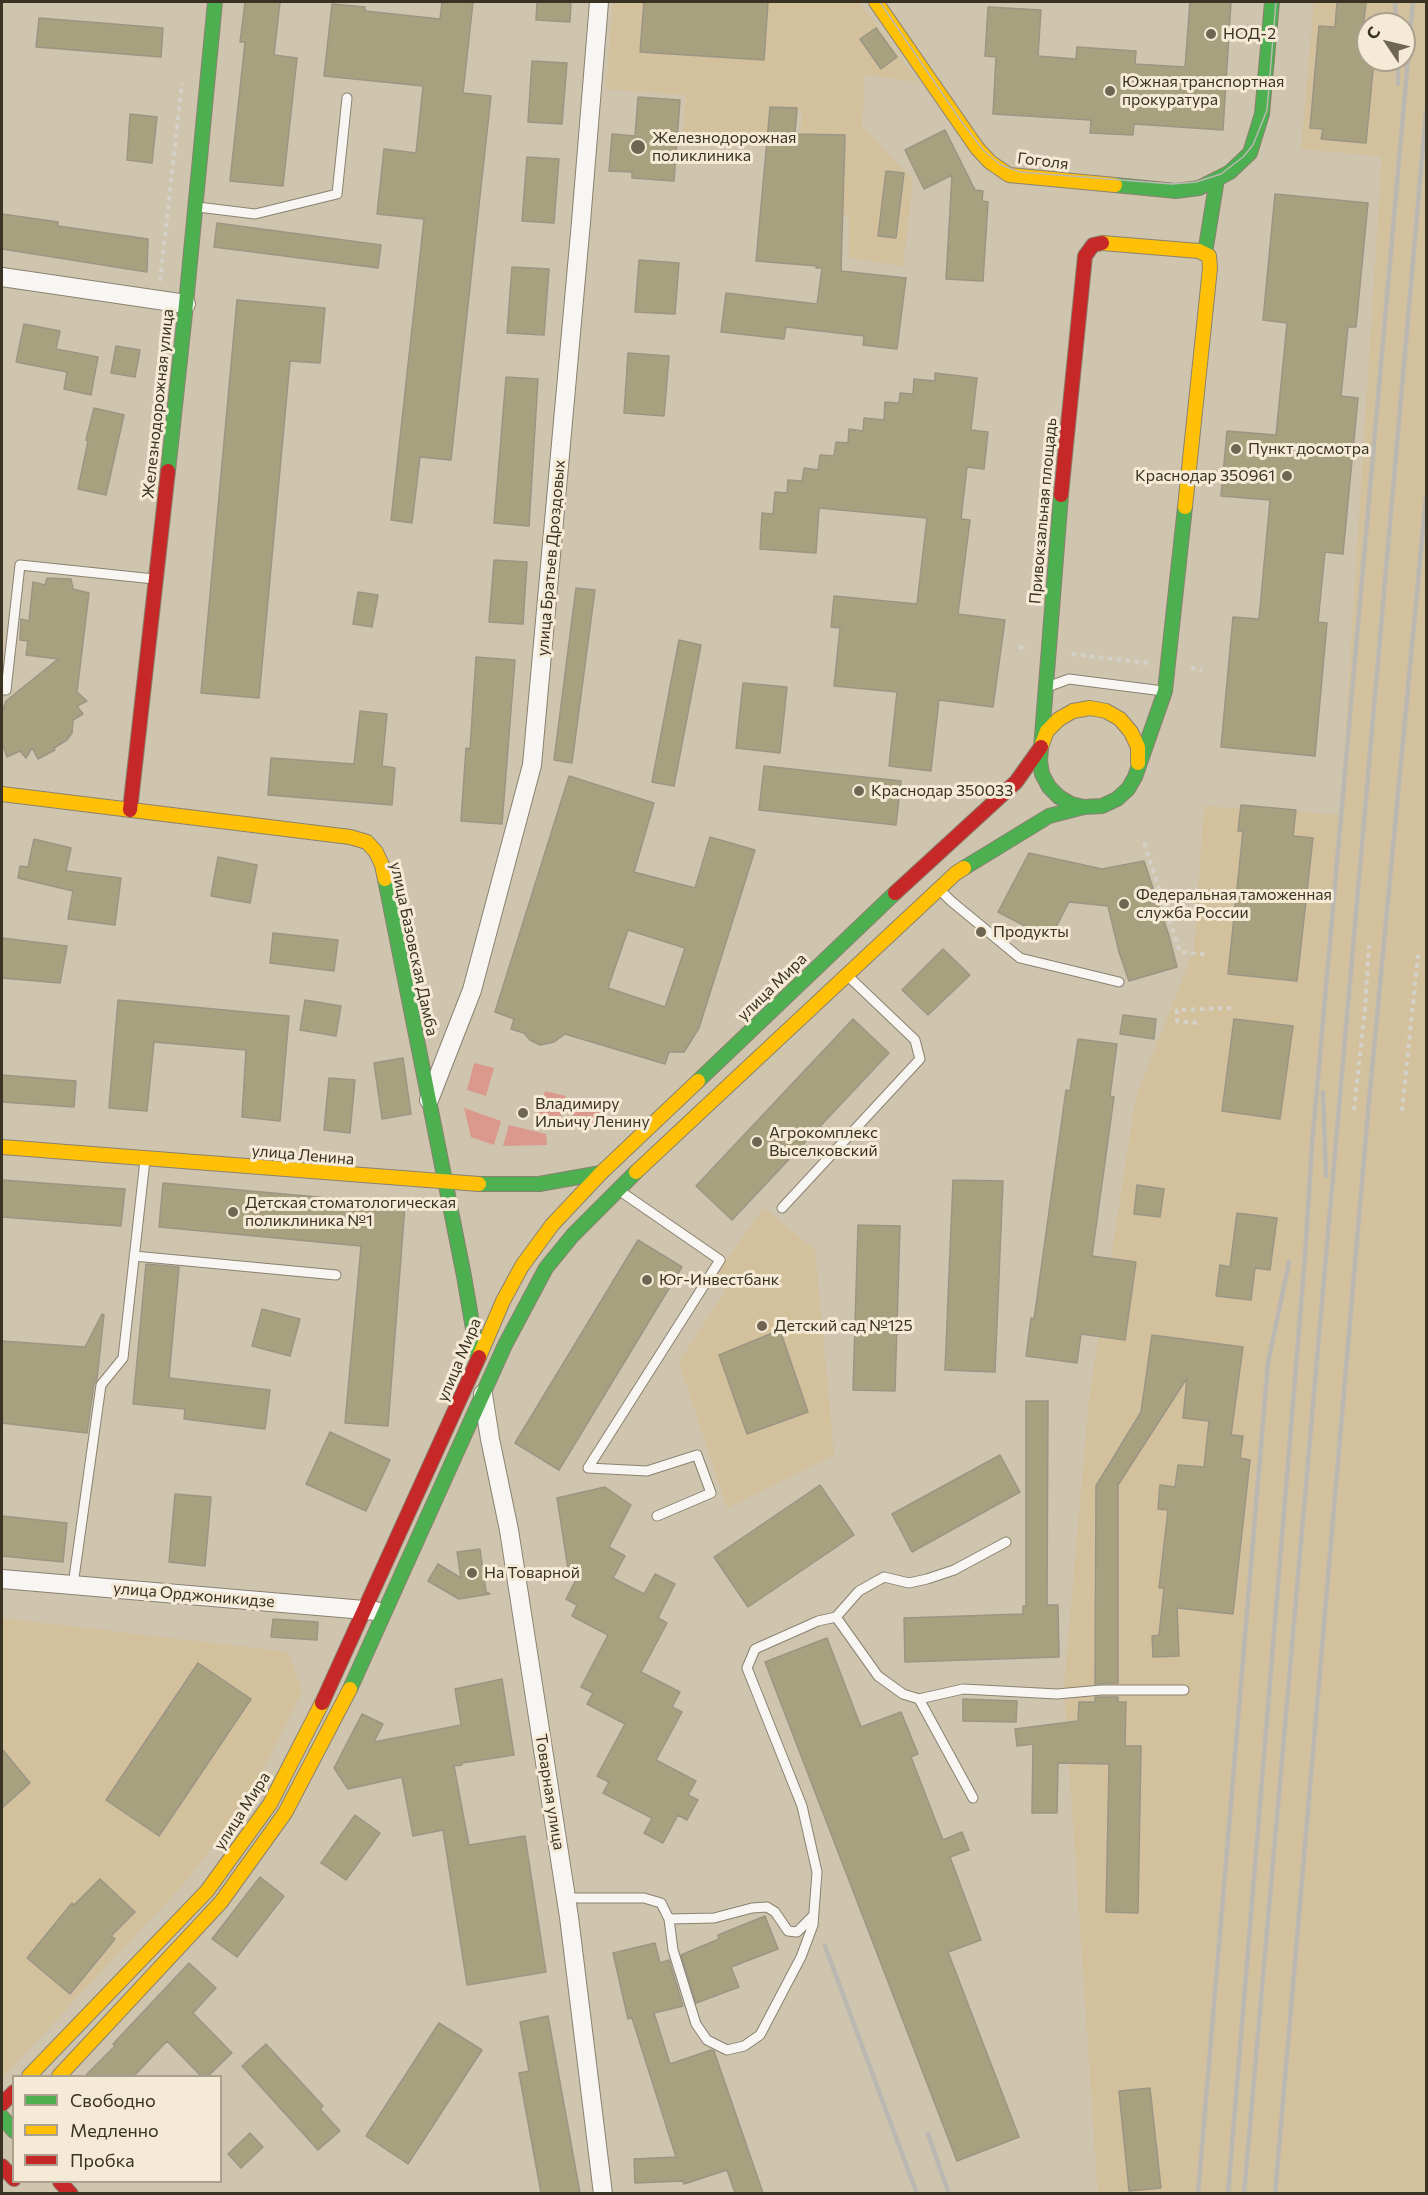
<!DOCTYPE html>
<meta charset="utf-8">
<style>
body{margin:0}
#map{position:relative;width:1428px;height:2195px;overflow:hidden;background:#cfc4ae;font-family:Commissioner,sans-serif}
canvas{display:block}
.frame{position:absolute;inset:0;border:3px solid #3a3222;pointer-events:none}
.legend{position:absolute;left:12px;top:2075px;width:210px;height:108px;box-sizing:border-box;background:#f5ead6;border:2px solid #aaa08e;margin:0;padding:8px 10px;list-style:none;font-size:18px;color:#3a3222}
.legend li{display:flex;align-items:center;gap:12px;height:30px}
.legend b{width:30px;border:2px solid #aaa08e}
.north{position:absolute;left:1356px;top:12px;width:60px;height:60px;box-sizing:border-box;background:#f5ead6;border:2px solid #aaa08e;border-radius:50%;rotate:305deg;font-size:16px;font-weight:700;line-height:24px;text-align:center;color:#3a3222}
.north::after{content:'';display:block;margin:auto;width:21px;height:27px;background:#6e6553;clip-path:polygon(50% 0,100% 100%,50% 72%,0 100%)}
</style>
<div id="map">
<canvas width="1428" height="2195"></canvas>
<div class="frame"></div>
<ul class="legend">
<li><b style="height:8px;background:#4caf50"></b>Свободно</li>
<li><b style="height:8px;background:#ffc107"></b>Медленно</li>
<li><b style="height:8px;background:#c62828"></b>Пробка</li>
</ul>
<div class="north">С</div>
</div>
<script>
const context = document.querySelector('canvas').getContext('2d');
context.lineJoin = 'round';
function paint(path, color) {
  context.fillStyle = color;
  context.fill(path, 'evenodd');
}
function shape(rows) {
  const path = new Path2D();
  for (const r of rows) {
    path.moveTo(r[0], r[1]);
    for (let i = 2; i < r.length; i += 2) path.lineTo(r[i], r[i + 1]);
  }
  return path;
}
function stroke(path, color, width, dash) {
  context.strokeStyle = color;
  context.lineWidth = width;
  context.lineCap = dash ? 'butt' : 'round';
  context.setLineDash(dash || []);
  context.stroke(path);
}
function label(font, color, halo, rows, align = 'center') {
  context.font = font + ' Commissioner,sans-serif';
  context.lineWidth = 6;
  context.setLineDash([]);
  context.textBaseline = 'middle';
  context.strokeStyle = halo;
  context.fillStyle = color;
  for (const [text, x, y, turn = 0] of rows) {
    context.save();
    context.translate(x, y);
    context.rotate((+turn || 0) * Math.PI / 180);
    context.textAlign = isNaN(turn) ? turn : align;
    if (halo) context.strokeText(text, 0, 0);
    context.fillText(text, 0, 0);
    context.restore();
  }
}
paint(shape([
 [613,2,859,2,918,82,865,75,862,126,913,180,903,266,849,258,849,215,797,212,802,109,770,107,767,142,683,134,686,95,606,89],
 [1314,2,1426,2,1426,2193,1098,2194,1064,1688,1089,1400,1136,1097,1194,950,1204,806,1340,815,1382,156,1301,149],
 [1368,24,1404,24,1404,60,1368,60],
 [764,1208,815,1250,834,1455,727,1508,679,1362,726,1290,709,1275,720,1258,726,1260],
 [2,1618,288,1652,302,1691,253,1791,189,1878,2,2078]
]), '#d3c09c');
paint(shape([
 [474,1063,494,1068,486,1096,467,1090],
 [545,1091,566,1096,559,1124,538,1118],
 [576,1104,602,1111,598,1125,587,1130,570,1127],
 [464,1108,501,1121,494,1145,471,1137],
 [509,1125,546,1134,547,1145,503,1146]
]), '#db998e');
const building = shape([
 [245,2,280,2,274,55,297,58,283,186,230,181,245,42,240,42,245,2],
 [442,2,473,2,463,93,491,96,451,460,420,457,412,523,391,520,424,219,377,214,384,149,416,153,423,86,324,76,332,4,365,7,365,11,440,19,442,2],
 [537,2,571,2,570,22,536,20,537,2],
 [644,2,768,2,764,60,640,52,644,2],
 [1190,2,1231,2,1223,130,1134,124,1133,135,1090,133,1091,120,993,114,996,57,985,56,988,7,1041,10,1038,56,1076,59,1077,47,1136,51,1135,64,1185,67,1190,2],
 [1337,2,1366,2,1363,30,1368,30,1368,60,1374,60,1366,143,1321,139,1323,129,1310,128,1319,26,1335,27,1337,2],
 [39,18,163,28,161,57,36,47,39,18],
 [876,28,897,57,881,69,860,39,876,28],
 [532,61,567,63,562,124,528,122,532,61],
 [638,97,680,100,674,181,632,178,632,172,609,171,612,134,635,136,638,97],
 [770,107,797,108,795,134,845,135,841,271,906,278,897,349,863,345,864,336,786,327,784,339,721,332,726,293,817,304,822,268,816,268,817,266,756,261,770,107],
 [130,114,157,117,152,163,127,160,130,114],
 [945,130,975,190,983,191,982,201,988,202,983,281,946,279,952,175,924,189,905,150,945,130],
 [527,157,559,159,554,223,522,221,527,157],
 [886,171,904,173,896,238,878,236,886,171],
 [1275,194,1368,203,1356,327,1348,327,1341,396,1358,398,1343,554,1325,552,1318,622,1327,623,1315,756,1221,747,1233,617,1259,619,1270,500,1221,496,1227,431,1276,435,1287,323,1263,320,1275,194],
 [2,214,58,222,58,226,148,239,147,272,2,249,2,214],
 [217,223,381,245,378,268,214,247,217,223],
 [639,260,679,263,675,314,635,312,639,260],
 [512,267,549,269,544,335,507,333,512,267],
 [237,300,325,308,320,363,290,361,259,698,201,693,237,300],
 [24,324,60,331,56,349,98,357,91,395,64,389,67,372,16,362,24,324],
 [116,346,140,350,135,377,111,373,116,346],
 [628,353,669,356,664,416,624,413,628,353],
 [935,373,977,378,971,430,988,432,984,469,967,467,961,519,970,520,958,614,1005,620,993,707,939,700,931,771,889,766,897,692,834,686,840,628,831,627,834,596,917,604,927,518,819,508,816,553,760,549,762,513,773,514,775,492,787,493,788,480,802,481,804,468,818,470,820,455,834,456,836,442,848,443,849,429,863,431,864,418,884,420,885,402,899,403,900,393,913,394,914,379,935,381,935,373],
 [506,377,538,379,529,526,494,523,506,377],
 [94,408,124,415,106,495,78,489,88,441,86,440,94,408],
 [494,560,527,562,523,624,489,622,494,560],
 [47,578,71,579,73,589,89,593,77,692,87,701,77,706,83,714,73,720,72,733,67,740,54,748,55,750,38,759,32,748,26,758,20,751,7,757,2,743,2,712,6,701,58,659,26,655,28,641,20,640,21,619,29,621,33,582,45,585,47,578],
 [576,588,595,590,572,763,554,760,576,588],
 [358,592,378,595,372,627,353,624,358,592],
 [679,640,701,645,674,786,652,782,679,640],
 [476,657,515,660,502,824,461,821,466,748,470,749,476,657],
 [743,683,787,687,780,753,736,748,743,683],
 [360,711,387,714,382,766,395,768,392,805,268,795,271,758,354,764,360,711],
 [764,766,901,781,896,825,759,810,764,766],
 [569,776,654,803,634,872,695,888,710,837,755,850,699,1028,684,1052,669,1052,665,1064,565,1034,554,1042,540,1045,530,1040,524,1033,511,1029,514,1019,495,1012,569,776],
 [628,930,685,948,665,1007,608,988,628,930],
 [1241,805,1296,810,1293,836,1313,838,1297,981,1228,974,1243,831,1238,831,1241,805],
 [34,839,71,848,66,871,121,878,115,925,68,919,73,891,18,878,20,866,28,867,34,839],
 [1029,853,1102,869,1144,861,1169,936,1177,967,1129,981,1119,952,1108,906,1069,902,1050,939,998,912,1029,853],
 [218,857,257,865,250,903,211,896,218,857],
 [273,933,338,940,334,971,270,963,273,933],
 [2,938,67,946,60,983,2,978,2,938],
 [943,949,970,975,928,1015,902,990,943,949],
 [118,1000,289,1016,280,1121,242,1117,246,1050,154,1042,147,1111,109,1108,118,1000],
 [305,1000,341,1006,336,1036,300,1030,305,1000],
 [1123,1015,1156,1019,1154,1039,1120,1034,1123,1015],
 [853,1019,889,1053,732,1220,696,1186,853,1019],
 [1234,1019,1293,1026,1280,1119,1222,1111,1234,1019],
 [1078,1039,1117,1044,1110,1096,1114,1097,1092,1256,1136,1262,1125,1340,1081,1334,1077,1363,1026,1356,1031,1318,1034,1319,1066,1090,1070,1091,1078,1039],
 [403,1058,411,1114,382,1119,374,1063,403,1058],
 [2,1075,76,1081,74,1107,2,1102,2,1075],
 [329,1078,355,1080,350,1133,324,1130,329,1078],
 [2,1180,125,1189,121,1226,2,1217,2,1180],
 [953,1180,1003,1181,995,1372,945,1370,953,1180],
 [163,1183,405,1205,388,1426,345,1423,361,1246,159,1227,163,1183],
 [1137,1185,1164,1189,1160,1217,1134,1214,1137,1185],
 [1237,1213,1277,1218,1270,1270,1255,1268,1251,1300,1216,1296,1220,1265,1230,1267,1237,1213],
 [858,1225,900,1226,895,1391,853,1390,858,1225],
 [638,1240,682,1267,559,1470,515,1443,638,1240],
 [146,1264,179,1267,169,1378,270,1390,265,1429,184,1419,185,1409,133,1404,146,1264],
 [262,1309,300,1319,290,1356,252,1346,262,1309],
 [102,1314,104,1315,97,1379,94,1384,87,1433,2,1423,2,1341,85,1347,102,1314],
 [780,1330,808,1412,747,1434,719,1355,780,1330],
 [1152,1335,1243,1347,1231,1435,1243,1436,1240,1458,1250,1460,1233,1614,1177,1608,1179,1656,1153,1657,1152,1636,1159,1635,1164,1588,1159,1588,1168,1510,1158,1509,1160,1485,1175,1487,1178,1465,1204,1467,1209,1421,1183,1418,1187,1378,1118,1485,1118,1683,1095,1684,1096,1486,1141,1412,1152,1335],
 [1026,1401,1048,1401,1047,1605,1058,1605,1059,1657,905,1662,904,1618,1023,1614,1023,1606,1026,1606,1026,1401],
 [330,1432,390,1460,366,1511,306,1484,330,1432],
 [1000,1455,1020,1492,912,1552,892,1514,1000,1455],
 [820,1485,854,1535,748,1607,714,1557,820,1485],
 [605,1487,631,1505,609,1547,625,1556,613,1578,644,1594,655,1574,675,1584,658,1618,667,1623,641,1672,680,1692,672,1707,682,1712,656,1760,696,1781,688,1795,698,1800,687,1820,678,1815,663,1843,644,1833,652,1818,603,1793,609,1782,597,1776,625,1724,587,1704,593,1693,581,1687,608,1635,572,1616,577,1605,566,1599,579,1574,568,1569,557,1498,605,1487],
 [175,1494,211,1497,205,1566,169,1562,175,1494],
 [2,1516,67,1523,63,1562,2,1556,2,1516],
 [480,1549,486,1592,490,1594,459,1599,428,1581,438,1564,461,1578,457,1552,480,1549],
 [273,1619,318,1622,317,1640,271,1637,273,1619],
 [827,1638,861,1727,901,1712,918,1754,911,1757,943,1840,962,1832,969,1850,950,1857,981,1940,948,1952,1019,2137,957,2161,765,1662,827,1638],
 [198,1663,251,1699,159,1836,106,1800,198,1663],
 [502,1679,514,1755,462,1763,462,1765,454,1766,469,1845,525,1836,546,1972,467,1985,443,1830,413,1836,402,1777,348,1789,334,1768,362,1714,383,1724,374,1742,461,1725,455,1689,502,1679],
 [1095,1697,1118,1697,1118,1702,1126,1702,1125,1746,1141,1746,1138,1913,1106,1912,1109,1764,1058,1763,1057,1813,1032,1813,1033,1744,1017,1746,1015,1729,1078,1721,1079,1702,1095,1702,1095,1697],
 [963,1699,1017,1701,1016,1722,963,1721,963,1699],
 [2,1749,30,1783,2,1808,2,1749],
 [355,1815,380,1833,346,1880,321,1863,355,1815],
 [260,1877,284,1896,237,1957,212,1939,260,1877],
 [100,1879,135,1912,111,1936,115,1939,70,1994,27,1958,72,1903,74,1905,100,1879],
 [765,1916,778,1949,731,1967,739,1987,696,2003,681,1955,719,1939,718,1935,765,1916],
 [655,1943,660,1963,669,1960,683,2006,654,2013,670,2064,711,2050,714,2051,763,2193,735,2193,727,2170,684,2184,683,2181,635,2183,634,2159,676,2157,632,2018,628,2019,613,1953,655,1943],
 [189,1963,216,1988,193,2013,232,2053,208,2076,201,2076,167,2041,134,2076,85,2076,115,2046,113,2044,189,1963],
 [548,2016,580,2193,541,2193,519,2073,529,2071,520,2022,548,2016],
 [439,2023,482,2050,408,2164,366,2136,439,2023],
 [266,2044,323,2106,320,2109,340,2131,318,2150,242,2066,266,2044],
 [1150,2088,1161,2188,1129,2191,1119,2091,1150,2088],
 [250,2133,263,2147,241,2168,228,2154,250,2133]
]);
paint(building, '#a8a180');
stroke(building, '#9b9584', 1.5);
const lane = shape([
 [198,207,255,214,337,194,347,98],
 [1047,687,1069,679,1163,691],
 [2,690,6,690,20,565,154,579],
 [940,890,951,901,1020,958,1119,982],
 [620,1191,720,1260,588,1468,647,1471,697,1455,711,1493,657,1516],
 [782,1208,920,1059,915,1040,848,976],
 [134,1256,336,1275],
 [73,1585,101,1385,123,1358,145,1160],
 [836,1617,859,1591,884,1577,909,1583,927,1579,954,1570,1006,1542],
 [919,1699,973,1798],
 [566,1898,644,1898,661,1903,669,1919,673,1950,696,2024,707,2040,727,2050,744,2046,760,2035,801,1957,813,1925,817,1872,802,1806,747,1668,755,1649,818,1621,836,1617,878,1676,903,1694,919,1699,963,1689,1057,1694,1101,1690,1184,1690],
 [669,1919,714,1918,752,1908,767,1907,775,1912,788,1931,797,1932,813,1916]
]);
const street = shape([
 [2,277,186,304],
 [429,1100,472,990,532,765,581,222,599,2],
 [483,1394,490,1439,509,1530,569,1917,603,2194],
 [2,1579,376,1611]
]);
const fast = shape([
 [1115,185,1176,191,1199,188,1217,179],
 [1205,253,1217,179,1230,172,1250,153,1262,114,1272,2],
 [168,471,186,304,215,2],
 [1061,495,1040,761,1042,774,1049,787,1059,797,1071,804,1084,807],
 [964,868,1049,816,1084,807,1102,806,1117,799,1128,789,1135,777,1165,691,1185,507],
 [385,879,464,1276,478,1358],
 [698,1081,895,893],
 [479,1184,539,1184,601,1173],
 [350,1689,505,1345,546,1268,573,1235,636,1172],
 [2,2117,14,2131]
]);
const slow = shape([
 [876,2,977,148,990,162,1009,175,1115,185],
 [1102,243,1199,251,1209,256,1210,268,1185,507],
 [1041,747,1047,731,1059,719,1073,711,1090,708,1106,711,1120,719,1131,732,1138,747,1138,763],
 [2,794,350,837,367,842,376,852,382,865,385,879],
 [2,1147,479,1184],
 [636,1172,956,873,964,868],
 [479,1357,503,1301,522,1266,552,1225,601,1173,698,1081],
 [29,2076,207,1891,270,1804,322,1703],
 [59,2076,221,1902,285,1813,350,1689]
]);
const jam = shape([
 [1061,495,1085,256,1093,245,1102,243],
 [130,810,168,471],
 [895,893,1016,782,1041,747],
 [322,1703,479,1357],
 [2,2104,14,2092],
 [2,2166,14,2179],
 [60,2182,71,2194]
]);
stroke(lane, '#8a8170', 11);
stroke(street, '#8a8170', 20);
stroke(fast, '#8a8170', 16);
stroke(slow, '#8a8170', 16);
stroke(jam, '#8a8170', 16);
stroke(shape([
 [160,281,182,83],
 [1019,647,1028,649],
 [1072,654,1148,663],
 [1191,668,1202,670],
 [1144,843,1180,952,1209,955],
 [1197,1023,1177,1021,1177,1010,1231,1008],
 [1354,1110,1365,1009,1369,945],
 [1402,1111,1418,955]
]), '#d4d1c9', 4, [4.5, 4.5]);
stroke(lane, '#f8f6f3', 9);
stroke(street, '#f8f6f3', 18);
stroke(fast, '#4caf50', 14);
stroke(slow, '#ffc107', 14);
stroke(jam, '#c62828', 14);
stroke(shape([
 [880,2,961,121,984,151,1001,165,1020,172,1172,184,1196,182,1221,174,1243,157,1253,145,1267,110,1276,2]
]), '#bbb8b2', 1.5);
stroke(shape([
 [1395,2,1396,24],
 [1398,60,1398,84],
 [1323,1092,1326,1176],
 [825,1946,917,2194],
 [928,2134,949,2194],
 [1198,2194,1268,1363,1289,1262],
 [1228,2194,1305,1256,1312,1145,1413,2],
 [1244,2194,1426,112],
 [1275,2194,1368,1112,1426,497]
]), '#bbb8b2', 4.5);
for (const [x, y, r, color] of [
 [1211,34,6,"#6e6553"],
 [1110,91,6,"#6e6553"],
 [638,147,8,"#6e6553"],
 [1236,449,6,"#6e6553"],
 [1287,476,6,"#6e6553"],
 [859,791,6,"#6e6553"],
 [1124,904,6,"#6e6553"],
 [981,932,6,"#6e6553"],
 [523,1113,6,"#6e6553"],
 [757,1142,6,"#6e6553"],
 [233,1212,6,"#6e6553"],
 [647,1280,6,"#6e6553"],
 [762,1326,6,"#6e6553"],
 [472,1573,6,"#6e6553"]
]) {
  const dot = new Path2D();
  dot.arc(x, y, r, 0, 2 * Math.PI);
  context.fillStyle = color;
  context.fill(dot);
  stroke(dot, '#f5ead6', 2);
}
label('16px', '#3a3222', '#f5ead6', [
 ["НОД-2",1223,34],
 ["Южная транспортная",1122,82],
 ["прокуратура",1122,100],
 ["Железнодорожная",652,138],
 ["поликлиника",652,156],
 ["Пункт досмотра",1248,449],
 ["Краснодар 350961",1275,476,"right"],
 ["Краснодар 350033",871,791],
 ["Федеральная таможенная",1136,895],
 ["служба России",1136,913],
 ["Продукты",993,932],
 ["Владимиру",535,1104],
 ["Ильичу Ленину",535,1122],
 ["Агрокомплекс",769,1133],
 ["Выселковский",769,1151],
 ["Детская стоматологическая",245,1203],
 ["поликлиника №1",245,1221],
 ["Юг-Инвестбанк",659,1280],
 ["Детский сад №125",774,1326],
 ["На Товарной",484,1573]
], 'left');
label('16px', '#3a3222', '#f5ead6', [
 ["Гоголя",1043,161,7],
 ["Железнодорожная улица",158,404,-84],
 ["Привокзальная площадь",1043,511,-85],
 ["улица Братьев Дроздовых",551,558,-85],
 ["улица Базовская Дамба",414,949,78],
 ["улица Мира",772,987,-44],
 ["улица Ленина",303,1155,5],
 ["улица Мира",459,1360,-67],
 ["улица Орджоникидзе",194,1595,5],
 ["Товарная улица",550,1792,81],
 ["улица Мира",242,1811,-57]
]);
</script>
